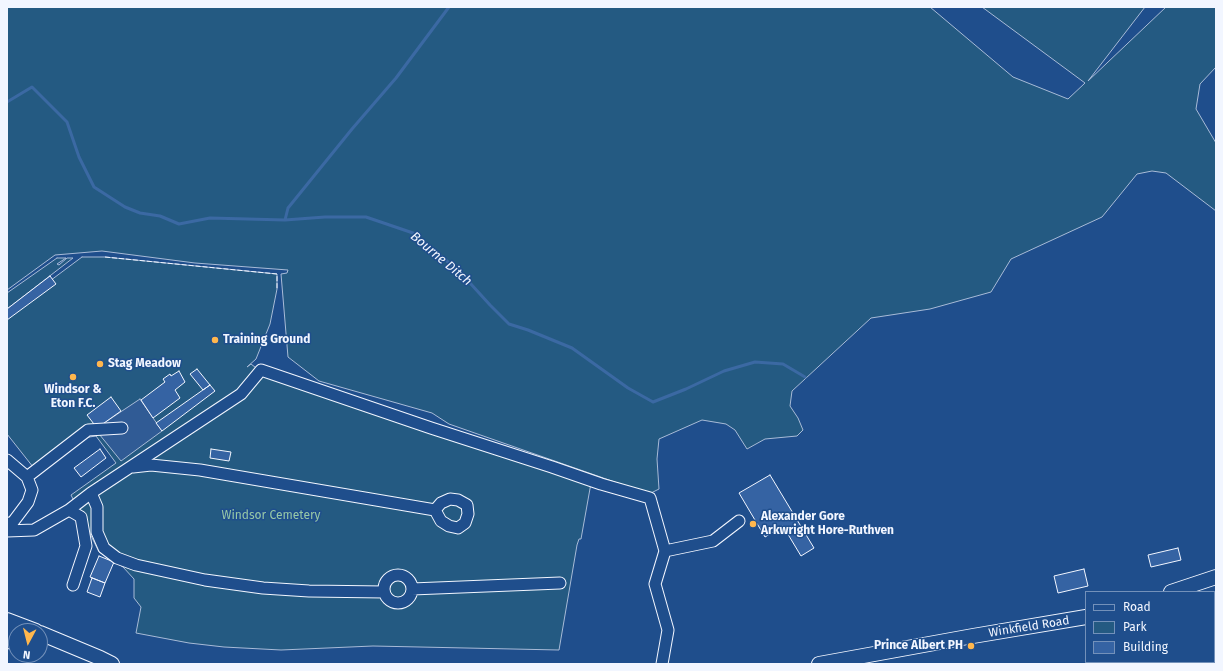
<!DOCTYPE html>
<style>
body{margin:0}
#map{position:relative;width:1223px;height:671px;overflow:hidden;background:#1f4e8c;font-family:"Fira Sans",sans-serif}
canvas{display:block}
.frame{position:absolute;inset:0;border:8px solid #f2f6ff;pointer-events:none}
.legend{position:absolute;left:1085px;top:591px;width:130px;height:72px;box-sizing:border-box;background:#1f4e8c;border:1px solid #7391ba;margin:0;padding:5px 7px;list-style:none;font-size:12px;color:#f2f6ff}
.legend li{display:flex;align-items:center;gap:8px;height:20px}
.legend b{width:20px;border:1px solid #7391ba}
.north{position:absolute;left:8px;top:623px;width:40px;height:40px;box-sizing:border-box;background:#1f4e8c;border:1px solid #7391ba;border-radius:50%;rotate:187deg;font-size:11px;font-weight:700;line-height:16px;text-align:center;color:#f2f6ff}
.north::after{content:'';display:block;margin:auto;width:14px;height:18px;background:#ffb74d;clip-path:polygon(50% 0,100% 100%,50% 72%,0 100%)}
</style>
<div id="map">
<canvas width="1223" height="671"></canvas>
<div class="frame"></div>
<ul class="legend">
<li><b style="height:5px;background:#1f4e8c"></b>Road</li>
<li><b style="height:11px;background:#245a82"></b>Park</li>
<li><b style="height:11px;background:#3563a3"></b>Building</li>
</ul>
<div class="north">N</div>
</div>
<script>
const context = document.querySelector('canvas').getContext('2d');
context.lineJoin = 'round';
function paint(path, color) {
  context.fillStyle = color;
  context.fill(path, 'evenodd');
}
function shape(rows) {
  const path = new Path2D();
  for (const r of rows) {
    if (r.length === 3) {
      path.moveTo(r[0] + r[2], r[1]);
      path.arc(r[0], r[1], r[2], 0, 2 * Math.PI);
      continue;
    }
    path.moveTo(r[0], r[1]);
    for (let i = 2; i < r.length; i += 2) path.lineTo(r[i], r[i + 1]);
  }
  return path;
}
function stroke(path, color, width, dash) {
  context.strokeStyle = color;
  context.lineWidth = width;
  context.lineCap = dash ? 'butt' : 'round';
  context.setLineDash(dash || []);
  context.stroke(path);
}
function label(font, color, halo, rows, align = 'center') {
  context.font = font + ' "Fira Sans",sans-serif';
  context.lineWidth = 3;
  context.setLineDash([]);
  context.textBaseline = 'middle';
  context.strokeStyle = halo;
  context.fillStyle = color;
  for (const [text, x, y, turn = 0] of rows) {
    context.save();
    context.translate(x, y);
    context.rotate((+turn || 0) * Math.PI / 180);
    context.textAlign = isNaN(turn) ? turn : align;
    if (halo) context.strokeText(text, 0, 0);
    context.fillText(text, 0, 0);
    context.restore();
  }
}
const green = shape([
 [7,7,930,7,1013,77,1068,99,1085,83,982,7,1145,7,1088,81,1166,7,1216,7,1216,67,1200,84,1196,109,1216,143,1216,211,1166,173,1152,171,1137,174,1102,217,1011,259,991,292,930,309,871,318,792,391,790,406,798,418,803,430,797,436,765,439,747,449,735,430,726,424,702,420,659,439,657,459,659,489,649,494,449,424,432,413,319,381,288,357,281,274,287,273,288,270,195,263,102,251,55,255,7,290,7,7],
 [82,257,105,257,277,274,277,289,270,324,256,359,247,367,251,364,260,371,591,483,581,539,579,539,577,545,559,650,373,646,281,650,224,647,189,643,136,633,141,607,134,598,134,579,123,567,99,552,71,495,116,463,96,436,83,438,37,472,7,434,7,313,82,257],
 [57,258,66,258,57,264,59,265,67,258,73,258,7,309,7,293,57,258]
]);
paint(green, '#245a82');
stroke(green, '#a8bbd7', 1);
const parking = shape([
 [140,399,162,431,121,461,95,429,140,399]
]);
paint(parking, '#305b95');
stroke(parking, '#a8bbd7', 1);
stroke(shape([
 [7,102,32,87,67,122,79,157,94,187,125,207,140,213,160,216,179,224,210,218,285,220,325,217,366,217,413,233,460,272,490,305,509,324,528,330,572,348,628,388,653,402,686,389,724,371,755,362,783,364,805,377],
 [285,220,288,208,352,129,396,78,449,7]
]), '#3b69a3', 3);
const building = shape([
 [50,276,56,284,7,320,7,309,50,276],
 [197,369,210,385,203,390,190,374,197,369],
 [179,371,185,382,175,390,180,398,153,418,141,400,165,382,163,379,170,374,171,376,179,371],
 [210,385,215,391,162,431,156,423,210,385],
 [111,397,121,411,97,428,87,415,111,397],
 [100,449,106,458,81,477,74,468,100,449],
 [211,449,231,452,229,461,210,458,211,449],
 [770,475,814,548,801,556,783,526,765,537,739,493,770,475],
 [1178,548,1181,560,1151,567,1148,555,1178,548],
 [99,556,114,562,105,583,90,577,99,556],
 [1084,569,1088,586,1058,593,1054,576,1084,569],
 [92,578,105,583,100,597,87,592,92,578]
]);
paint(building, '#3563a3');
stroke(building, '#f2f6ff', 1);
const minor = shape([
 [7,460,27,477,32,490,28,502,13,522,7,524],
 [133,467,151,465,200,470,435,510,441,503,450,499,458,500,467,505,468,514,465,523,458,528,449,526,441,521,435,510],
 [27,477,88,430,122,428],
 [91,493,97,507,97,532,104,548,117,558,136,565,205,580,263,588,309,591,384,592],
 [69,510,91,493,241,394,261,370,431,428,552,467,601,484,650,498,665,551],
 [7,531,34,530,69,510,81,517,86,546,73,585],
 [398,589,14],
 [412,589,560,583],
 [10,643,15,622],
 [1101,662,1101,664],
 [662,664,668,630,655,584,665,551,713,541,739,521]
]);
const major = shape([
 [1171,592,1216,577],
 [7,620,36,631],
 [40,633,100,658,112,664],
 [819,664,973,636,1086,617]
]);
stroke(minor, '#f2f6ff', 13);
stroke(major, '#f2f6ff', 16);
stroke(minor, '#1f4e8c', 11);
stroke(major, '#1f4e8c', 14);
stroke(shape([
 [105,257,277,274,277,289]
]), '#f2f6ff', 1, [5, 2]);
for (const [x, y, r, color] of [
 [215,340,4,"#ffb74d"],
 [100,364,4,"#ffb74d"],
 [73,377,4,"#ffb74d"],
 [753,524,4,"#ffb74d"],
 [971,646,4,"#ffb74d"]
]) {
  const dot = new Path2D();
  dot.arc(x, y, r, 0, 2 * Math.PI);
  context.fillStyle = color;
  context.fill(dot);
  stroke(dot, '#1f4e8c', 1.5);
}
label('bold 12px', '#f2f6ff', '#1f4e8c', [
 ["Training Ground",223,340],
 ["Stag Meadow",108,364],
 ["Windsor &",73,390,"center"],
 ["Eton F.C.",73,404,"center"],
 ["Alexander Gore",761,517],
 ["Arkwright Hore-Ruthven",761,531],
 ["Prince Albert PH",963,646,"right"]
], 'left');
label('12px', '#97c8a6', '#1f4e8c', [
 ["Windsor Cemetery",271,516]
]);
label('12px', '#f2f6ff', '#1f4e8c', [
 ["Winkfield Road",1029,627,-9]
]);
label('italic 13px', '#f2f6ff', '#1f4e8c', [
 ["Bourne Ditch",441,259,40]
]);
</script>
